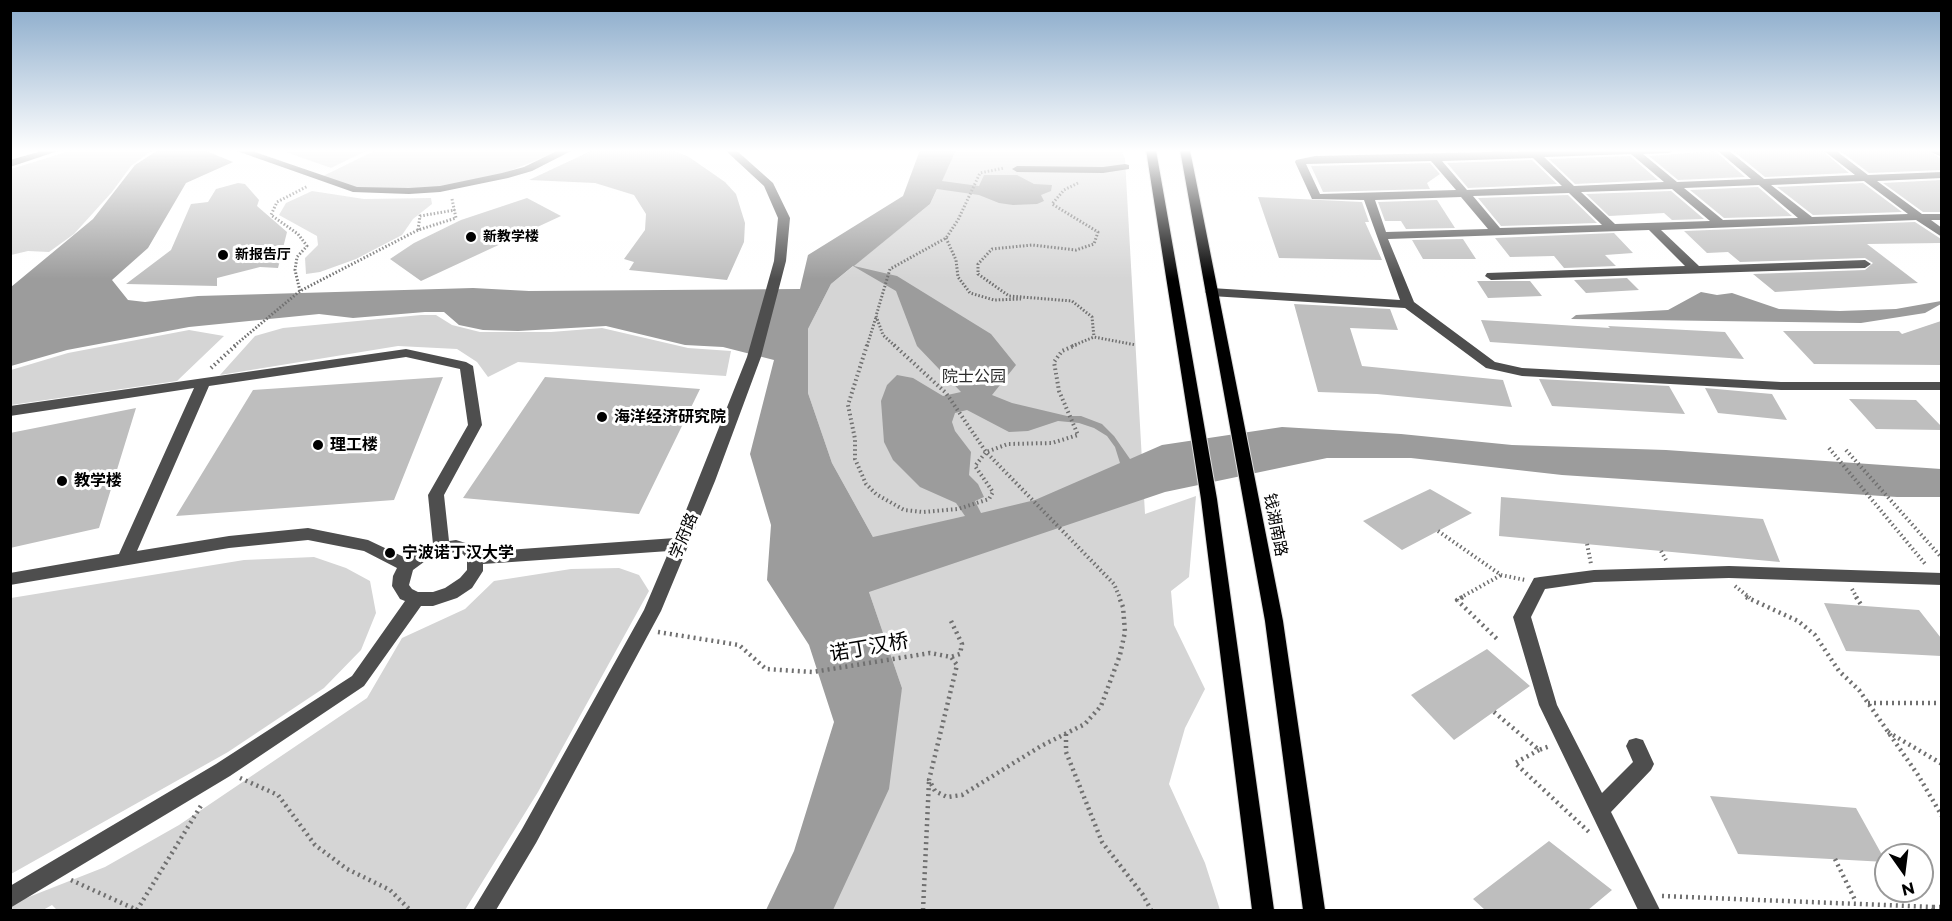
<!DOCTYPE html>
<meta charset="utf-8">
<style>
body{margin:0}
#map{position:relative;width:1952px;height:921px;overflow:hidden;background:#fff;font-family:Montserrat,sans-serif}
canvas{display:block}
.frame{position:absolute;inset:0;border:12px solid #000;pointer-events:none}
.north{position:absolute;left:1874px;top:843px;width:60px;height:60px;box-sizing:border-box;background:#fff;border:2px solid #999;border-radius:50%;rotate:166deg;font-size:16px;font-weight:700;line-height:24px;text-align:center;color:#000}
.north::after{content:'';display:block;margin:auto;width:21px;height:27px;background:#000;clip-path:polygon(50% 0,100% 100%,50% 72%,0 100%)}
</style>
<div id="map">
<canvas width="1952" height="921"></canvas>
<div class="frame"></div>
<div class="north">N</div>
</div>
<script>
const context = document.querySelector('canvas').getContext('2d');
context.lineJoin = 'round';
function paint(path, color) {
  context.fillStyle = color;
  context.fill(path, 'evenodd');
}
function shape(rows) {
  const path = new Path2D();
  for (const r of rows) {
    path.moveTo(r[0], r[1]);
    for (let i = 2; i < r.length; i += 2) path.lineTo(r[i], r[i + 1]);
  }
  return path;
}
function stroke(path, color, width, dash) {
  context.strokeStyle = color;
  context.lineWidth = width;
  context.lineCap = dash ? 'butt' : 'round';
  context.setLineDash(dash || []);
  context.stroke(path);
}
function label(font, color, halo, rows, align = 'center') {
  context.font = font + ' Montserrat,"Noto Sans SC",sans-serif';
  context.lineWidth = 6;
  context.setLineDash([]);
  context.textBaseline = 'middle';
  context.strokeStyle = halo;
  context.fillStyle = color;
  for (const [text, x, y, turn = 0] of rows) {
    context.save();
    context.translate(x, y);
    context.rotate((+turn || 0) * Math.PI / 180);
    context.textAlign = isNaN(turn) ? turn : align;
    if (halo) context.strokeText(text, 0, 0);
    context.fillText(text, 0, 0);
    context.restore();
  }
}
paint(shape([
 [73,150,153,150,131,166,112,192,74,234,49,252,28,251,11,255,11,169],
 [280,150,368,150,331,168],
 [376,150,562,150,502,174,440,187,410,189,359,188,321,177],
 [956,150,1121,150,1125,159,1145,514,1196,496,1189,577,1171,591,1174,625,1205,689,1185,728,1169,784,1205,863,1220,910,830,910,902,688,869,592,873,537,832,463,808,393,808,329,831,284,930,204],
 [312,191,364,199,431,198,432,204,413,219,402,235,356,259,320,272,306,274,305,258,318,245,317,236,279,215,286,203],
 [421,315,436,315,452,325,480,332,551,332,602,328,688,348,731,351,726,376,518,362,488,377,477,362,457,349,398,346,220,375,255,336,283,328],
 [189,330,224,336,177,381,11,405,11,370,68,353],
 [314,557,346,568,370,581,376,613,361,650,324,688,228,752,11,874,11,598,244,560],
 [619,568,639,575,649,591,538,792,465,910,57,910,52,905,43,910,11,910,11,904,105,867,179,825,367,698,402,638,465,609,494,581,571,569]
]), '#d5d5d5');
paint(shape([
 [158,150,204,150,233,162,186,183,148,248,112,280,128,300,145,302,198,296,473,288,529,291,800,289,808,255,903,196,920,150,956,150,942,181,979,186,984,175,1017,175,1034,184,1052,185,1051,191,1041,195,1044,201,1037,204,1013,205,999,203,979,195,937,189,930,204,854,266,897,276,991,334,1016,365,992,395,1012,403,1067,416,1081,416,1102,424,1114,436,1130,459,1162,445,1282,427,1401,434,1512,445,1666,450,1941,469,1941,497,1897,497,1562,475,1411,458,1327,458,1165,492,869,592,902,688,889,789,833,910,766,910,794,851,834,722,809,645,767,580,771,525,750,454,774,360,723,347,685,345,606,326,518,331,483,330,459,325,444,312,425,312,353,318,319,314,189,327,67,350,11,366,11,287,93,219,135,165],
 [853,266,896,291,917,346,961,392,943,396,913,378,897,375,887,385,881,401,884,442,893,460,920,487,956,503,965,516,873,537,832,463,808,393,808,329,831,284],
 [967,410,1009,432,1028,431,1058,421,1079,423,1094,428,1107,436,1115,447,1120,463,1035,500,981,513,975,501,984,497,978,484,969,475,971,452,955,431,952,422,955,413],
 [1701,292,1717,295,1732,293,1779,309,1840,311,1896,309,1941,301,1941,304,1925,313,1861,323,1571,319,1576,315,1668,310]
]), '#9c9c9c');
paint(shape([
 [593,150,672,150,689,157,725,182,736,194,745,223,744,242,727,280,629,270,634,262,624,259,645,230,646,214,634,195,595,183,529,180],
 [1732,150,1821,150,1849,173,1765,177],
 [1839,150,1928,150,1941,159,1941,170,1869,173],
 [1715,151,1745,177,1678,180,1649,156],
 [1630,156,1658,180,1575,184,1549,159],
 [1532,160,1557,184,1468,188,1447,163],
 [1430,163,1440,174,1427,183,1430,189,1323,192,1311,166],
 [1941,180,1941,212,1923,212,1883,183],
 [238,183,245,184,259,200,257,206,287,232,278,268,260,267,217,278,217,286,126,284,171,250,191,204,208,202,216,189],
 [1863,183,1902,212,1813,215,1777,187],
 [1758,187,1792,216,1724,218,1690,190],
 [1671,191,1704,219,1672,220,1664,213,1609,216,1586,194],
 [1568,195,1597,223,1501,226,1478,198],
 [1258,197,1362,202,1369,222,1365,222,1382,260,1279,258],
 [527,198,561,216,421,281,390,259,414,243,461,220],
 [1437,200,1455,228,1406,229,1401,221,1385,221,1378,202],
 [1915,222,1941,239,1941,243,1867,244,1918,283,1775,292,1753,274,1865,270,1873,263,1865,258,1740,262,1728,252,1707,253,1684,231],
 [1614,233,1633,253,1605,255,1616,266,1564,268,1554,256,1510,257,1495,238],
 [1463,239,1476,259,1423,259,1412,240],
 [1627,278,1639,290,1586,293,1574,280],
 [1477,281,1530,281,1542,296,1488,298],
 [1294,304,1390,309,1398,330,1350,328,1362,366,1503,380,1512,407,1377,394,1318,392],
 [1481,320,1610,328,1608,326,1725,332,1744,359,1490,342],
 [1941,321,1941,365,1814,364,1783,331,1899,331,1902,334],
 [443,377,394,500,176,516,253,390],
 [545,377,700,389,639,514,463,498],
 [1539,379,1669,386,1685,414,1552,406],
 [1705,388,1772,394,1787,420,1718,413],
 [1849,399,1916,400,1941,426,1941,430,1876,429],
 [136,408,99,528,10,548,10,433],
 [1430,489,1472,513,1402,550,1363,521],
 [1501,497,1763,519,1780,562,1499,536],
 [1824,603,1919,610,1941,638,1941,656,1846,651],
 [1487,649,1530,686,1454,740,1411,695],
 [1710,796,1856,808,1886,862,1738,854],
 [1549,841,1612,890,1588,910,1485,910,1473,899]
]), '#bebebe');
const major = shape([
 [1146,150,1156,150,1217,499,1274,910,1252,910,1201,499,1146,150],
 [1180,150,1190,150,1283,621,1325,910,1303,910,1265,621,1180,150]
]);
stroke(major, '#dbdbdb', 2);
stroke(shape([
 [1078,183,1064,190,1052,204,1098,232,1094,244,1076,250,1032,245,992,249,978,264,978,274,1009,296,1072,301,1092,317,1094,337],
 [418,230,420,216,455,210],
 [946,238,956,260,958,277,970,293,994,300,1021,299],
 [300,291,295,270,297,257,307,246,298,234,271,215,277,202,308,186],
 [234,346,300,291,418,230,456,218,452,199],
 [867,346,876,317],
 [895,346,883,335,876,316,890,269,946,238,958,220,980,173,1004,168],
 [1072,346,1094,337,1136,345]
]), '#707070', 3, [1.5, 2]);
stroke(shape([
 [867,345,848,405,855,439,855,459,866,484,876,494,904,510,923,512,958,509,989,499,993,492,975,466,986,452,1008,444,1052,443,1078,435,1059,391,1054,362,1062,351,1076,345],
 [894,345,946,393,986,452,1114,584,1120,598],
 [211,368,236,345],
 [1829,448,1926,565],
 [1846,450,1942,558],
 [1438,531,1501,575,1525,580],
 [1587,544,1591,564],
 [1661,551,1666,560],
 [1735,586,1750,598],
 [1852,589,1857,598],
 [1460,598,1501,575]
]), '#707070', 4, [1.5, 3]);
stroke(shape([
 [1463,597,1457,600,1499,641],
 [1746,597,1798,621,1815,635,1839,671,1859,690,1918,775,1942,816],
 [1856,597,1862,606],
 [951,621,962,644,960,654,951,657],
 [658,632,739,645,766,669,813,672,930,653,951,657,957,665,929,780,935,791,947,797,962,795,1041,746,1085,724,1101,706,1120,655,1125,632,1123,607,1119,597],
 [1868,703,1942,703],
 [1494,712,1539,750,1550,746],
 [1888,732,1942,764],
 [1066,734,1066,752,1102,842,1143,895,1151,910],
 [1539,750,1515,763,1589,832],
 [240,778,278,795,315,845,347,869,390,890,410,910],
 [1835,859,1856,902],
 [71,880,137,910],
 [1662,896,1933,907,1935,910],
 [1933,907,1942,907],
 [137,910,202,804],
 [923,910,929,781]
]), '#707070', 4.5, [2, 4]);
paint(shape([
 [45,150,61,150,10,167,10,160,45,150],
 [234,150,249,150,357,187,409,188,440,186,502,173,524,167,559,150,573,150,532,171,508,178,440,192,409,194,353,192,234,150],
 [725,150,736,150,773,183,790,218,786,261,761,357,715,481,661,611,536,843,496,910,473,910,522,829,644,610,669,551,483,564,483,571,472,588,457,598,433,606,421,606,364,686,230,776,10,908,10,886,216,764,352,676,405,601,400,599,392,586,393,576,397,568,364,551,308,540,229,548,10,585,10,573,119,554,194,388,10,416,10,406,406,349,466,362,473,366,482,425,444,495,449,541,456,540,475,546,479,552,675,538,747,357,774,261,778,218,764,186,725,150],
 [406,357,460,369,468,425,428,495,433,544,422,547,406,558,368,540,308,528,229,536,137,551,209,386,406,357],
 [456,552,463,554,467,559,467,570,460,578,445,588,433,592,418,592,412,589,409,585,413,570,432,556,456,552],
 [1574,150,1674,150,1669,153,1643,154,1677,182,1751,179,1717,150,1728,150,1764,179,1855,175,1823,150,1835,150,1868,175,1942,172,1942,178,1877,181,1922,214,1942,214,1942,220,1931,220,1942,228,1942,237,1916,220,1661,230,1699,266,1865,260,1871,264,1865,268,1491,280,1485,276,1487,273,1685,266,1649,230,1388,239,1414,302,1495,362,1522,368,1781,382,1942,382,1942,390,1781,390,1522,376,1486,368,1405,308,1211,296,1205,292,1211,288,1400,300,1364,200,1312,199,1295,162,1296,160,1315,156,1574,150],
 [1631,154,1664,182,1574,186,1544,157,1631,154],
 [1533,158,1562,186,1467,190,1442,161,1533,158],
 [1431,161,1456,190,1320,194,1306,164,1431,161],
 [1864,181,1908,214,1812,217,1771,185,1864,181],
 [1759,185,1798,218,1723,220,1684,188,1759,185],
 [1672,189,1710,221,1615,224,1581,192,1672,189],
 [1569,193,1602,225,1500,228,1473,196,1569,193],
 [1461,197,1488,229,1386,232,1375,200,1461,197],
 [1930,150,1942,150,1942,157,1931,152,1930,150],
 [1125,164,1129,165,1129,169,1103,173,1017,172,1012,169,1017,166,1103,167,1125,164],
 [1729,566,1942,573,1942,585,1729,578,1594,582,1545,589,1531,617,1557,705,1602,793,1633,762,1626,746,1629,740,1636,738,1643,740,1654,764,1651,770,1611,812,1660,910,1638,910,1539,705,1513,617,1534,578,1540,577,1594,570,1729,566]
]), '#4e4e4e');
paint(major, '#000');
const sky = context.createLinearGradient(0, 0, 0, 279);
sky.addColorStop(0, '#89aaca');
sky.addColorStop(0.54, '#fff');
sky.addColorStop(1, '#ffffff00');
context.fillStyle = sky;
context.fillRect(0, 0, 1952, 279);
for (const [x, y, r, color] of [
 [471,237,6,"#000"],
 [223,255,6,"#000"],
 [602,417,6,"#000"],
 [318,445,6,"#000"],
 [62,481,6,"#000"],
 [390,553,6,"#000"]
]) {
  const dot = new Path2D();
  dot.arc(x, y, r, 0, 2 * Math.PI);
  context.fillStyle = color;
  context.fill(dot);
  stroke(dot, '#fff', 2);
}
label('bold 14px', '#000', '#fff', [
 ["新教学楼",483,237],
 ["新报告厅",235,255]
], 'left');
label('16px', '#2c2c2c', '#fff', [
 ["院士公园",974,377]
]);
label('bold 16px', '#000', '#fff', [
 ["海洋经济研究院",614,417],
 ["理工楼",330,445],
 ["教学楼",74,481],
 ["宁波诺丁汉大学",402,553]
], 'left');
label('16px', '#000', '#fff', [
 ["钱湖南路",1275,525,79],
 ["学府路",684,536,-67]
]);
label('20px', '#000', '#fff', [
 ["诺丁汉桥",869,648,-10]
]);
</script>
